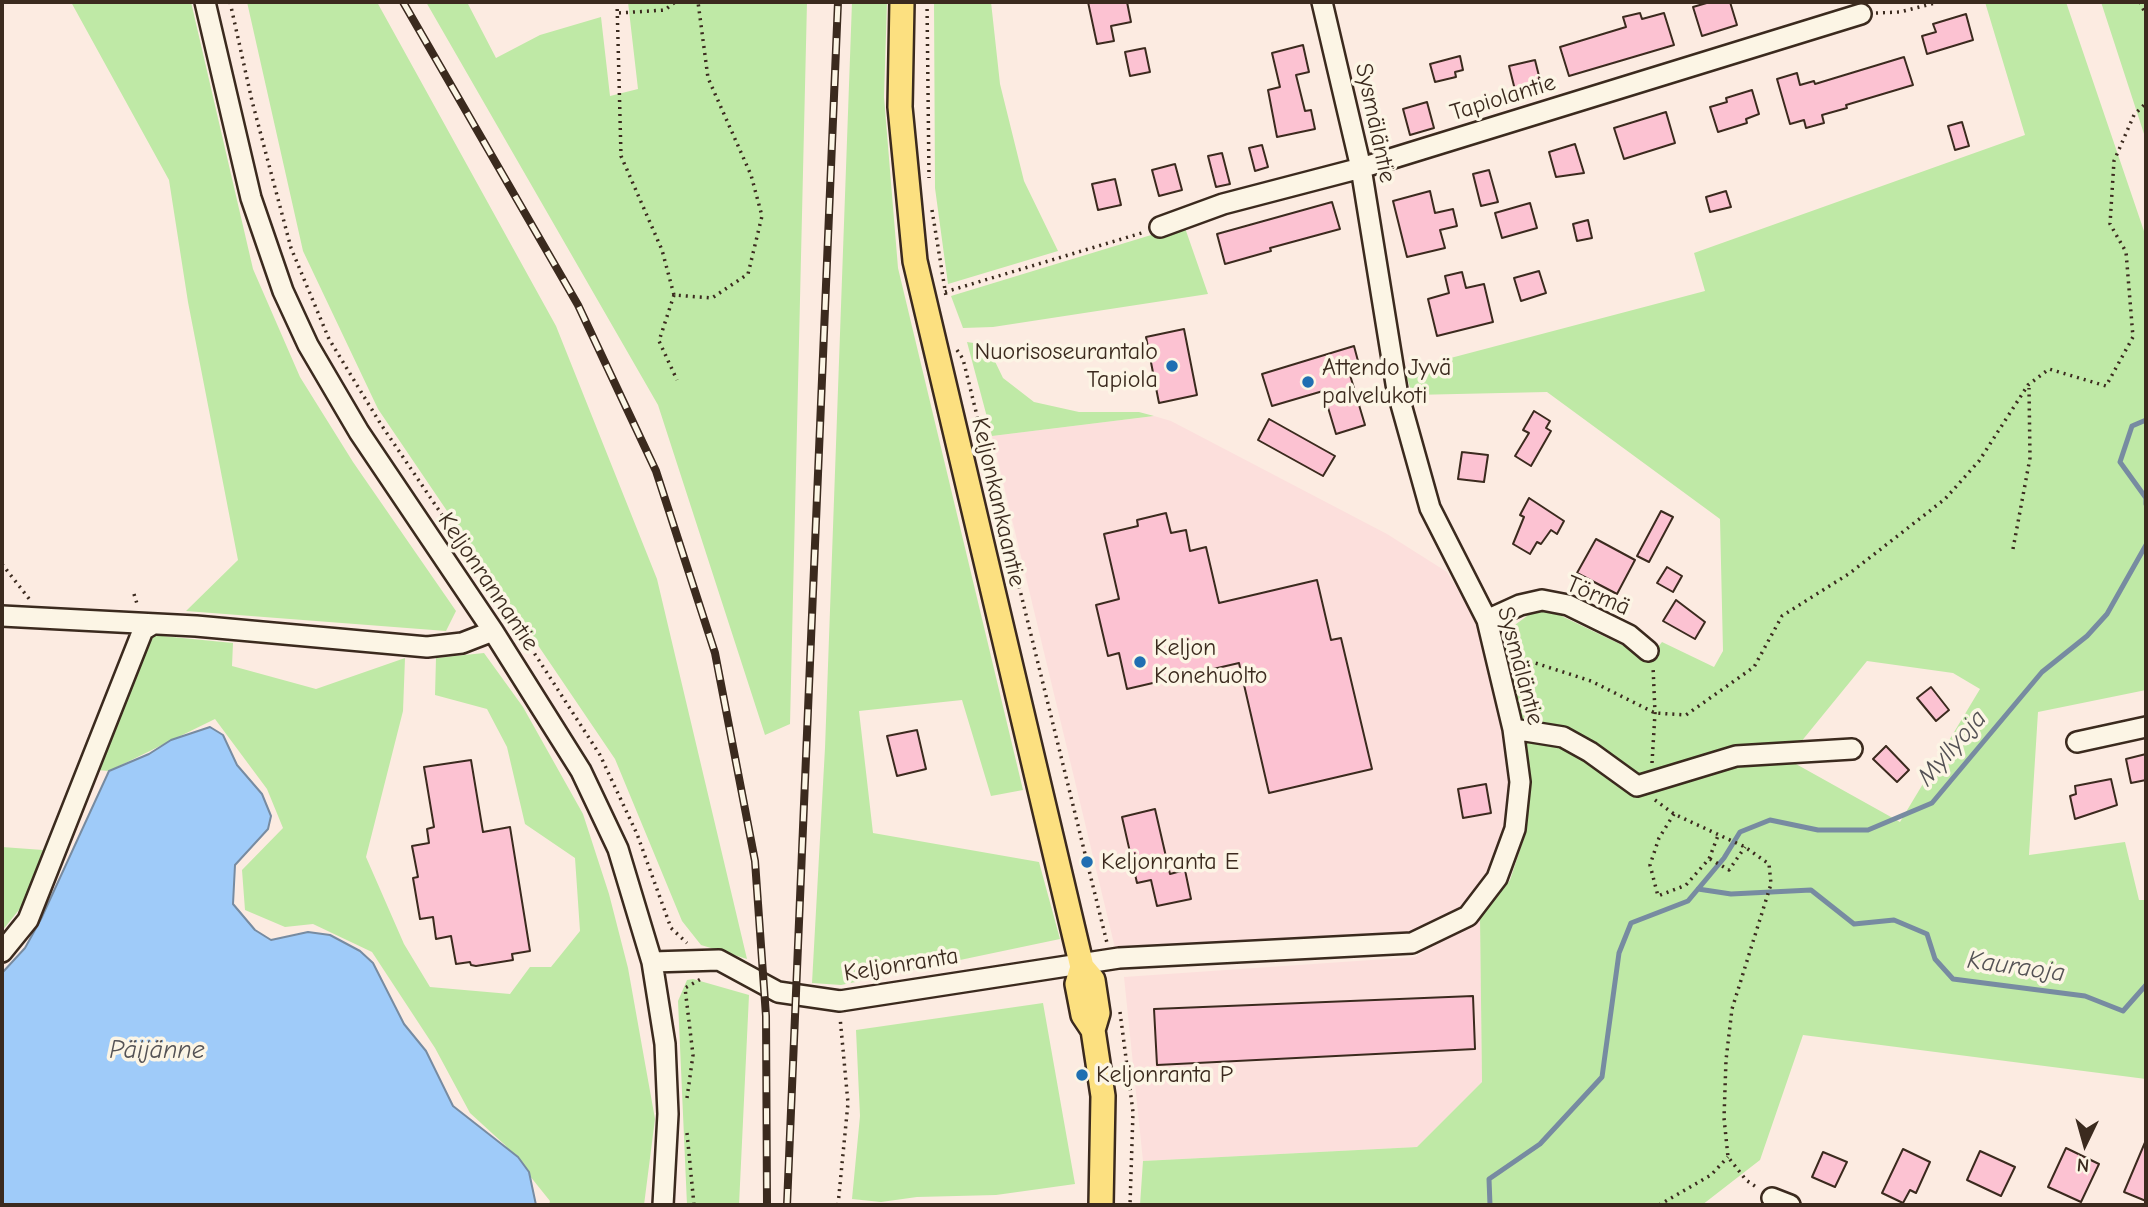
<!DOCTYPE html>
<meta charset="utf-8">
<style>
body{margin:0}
#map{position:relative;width:2148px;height:1207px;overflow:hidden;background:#fcebe1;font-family:"Comic Neue",sans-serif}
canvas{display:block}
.frame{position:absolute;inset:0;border:4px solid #3b2a1e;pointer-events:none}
.north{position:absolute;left:2050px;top:1109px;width:70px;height:70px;-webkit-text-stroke:5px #fcf5e5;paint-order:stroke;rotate:185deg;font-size:19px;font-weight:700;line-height:28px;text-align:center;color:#3b2a1e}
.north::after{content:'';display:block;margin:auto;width:24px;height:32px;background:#3b2a1e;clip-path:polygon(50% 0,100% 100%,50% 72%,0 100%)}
</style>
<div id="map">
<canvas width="2148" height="1207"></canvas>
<div class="frame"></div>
<div class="north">N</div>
</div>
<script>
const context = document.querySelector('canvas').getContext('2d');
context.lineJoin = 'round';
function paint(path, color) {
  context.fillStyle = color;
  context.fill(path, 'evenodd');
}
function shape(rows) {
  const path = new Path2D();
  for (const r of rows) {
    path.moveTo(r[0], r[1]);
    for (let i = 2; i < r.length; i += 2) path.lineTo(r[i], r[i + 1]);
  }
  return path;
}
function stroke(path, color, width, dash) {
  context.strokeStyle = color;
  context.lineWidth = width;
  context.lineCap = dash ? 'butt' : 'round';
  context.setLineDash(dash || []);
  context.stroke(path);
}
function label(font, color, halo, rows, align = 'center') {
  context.font = font + ' "Comic Neue",sans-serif';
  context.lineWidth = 7;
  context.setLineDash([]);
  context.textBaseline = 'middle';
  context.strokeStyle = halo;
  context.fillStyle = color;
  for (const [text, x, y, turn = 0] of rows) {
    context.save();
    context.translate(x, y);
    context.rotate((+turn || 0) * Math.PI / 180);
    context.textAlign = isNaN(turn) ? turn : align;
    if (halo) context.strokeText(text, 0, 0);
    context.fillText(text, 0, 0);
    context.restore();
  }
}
paint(shape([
 [1154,416,1171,421,1387,534,1447,572,1477,622,1504,728,1509,782,1507,828,1488,876,1462,909,1409,933,1115,948,992,436],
 [1480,918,1482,1082,1417,1147,1143,1161,1124,977,1415,957]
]), '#fcdfdc');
paint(shape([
 [71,2,191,2,253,269,300,377,353,462,456,611,446,631,186,611,238,560,188,302,169,180],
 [247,2,377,2,556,326,657,579,747,959,701,945,682,921,615,759,378,409,303,251],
 [426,2,467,2,496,58,540,35,601,17,610,96,638,89,628,2,807,2,790,724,765,735,658,405],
 [852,2,887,2,884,97,898,268,1023,790,991,796,962,700,859,711,873,833,1039,862,1060,939,841,985,812,983,825,748],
 [934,2,991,2,1000,84,1024,181,1058,251,948,284,935,188],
 [1985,2,2066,2,2146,237,2146,690,2038,712,2029,855,2125,842,2139,900,2146,900,2146,1079,1803,1035,1760,1160,1702,1205,1140,1205,1143,1161,1417,1147,1482,1082,1480,918,1510,880,1526,832,1530,780,1500,636,1531,613,1547,609,1649,658,1662,642,1714,667,1723,651,1720,519,1547,392,1412,395,1405,370,1705,291,1694,253,2025,135],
 [1867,661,1953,673,1980,689,1900,822,1787,759],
 [2101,2,2146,2,2146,140],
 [1184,225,1208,294,993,327,963,328,951,296],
 [967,342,987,345,1003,378,1034,402,1079,412,1139,412,1154,416,992,436],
 [152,635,233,643,232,666,316,689,405,658,403,711,366,857,404,944,430,987,510,994,530,967,551,967,580,931,575,858,525,824,507,747,487,709,435,695,436,658,484,653,523,707,583,814,609,894,628,968,655,1119,644,1205,549,1205,550,1201,505,1145,470,1113,435,1048,372,952,313,924,285,927,245,910,242,870,283,828,267,789,215,719,109,771,96,770],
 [2,847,43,850,22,906,2,931],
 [693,979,749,995,739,1205,687,1205,678,1001,687,980],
 [1043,1003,1075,1184,996,1195,917,1197,881,1202,852,1199,860,1116,856,1030]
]), '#bfe9a6');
const water = shape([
 [210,727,223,735,237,765,262,794,271,816,268,829,235,865,233,904,255,930,271,940,308,932,330,935,360,951,373,963,404,1024,426,1051,453,1106,518,1157,529,1172,536,1205,2,1205,2,973,25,948,41,919,109,771,149,754,171,740,210,727]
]);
paint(water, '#9fcbf9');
stroke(water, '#778ba1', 2);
stroke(shape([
 [2146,420,2132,426,2120,462,2146,498,2146,504],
 [1698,889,1731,894,1811,890,1854,924,1894,920,1927,934,1935,959,1953,979,2085,996,2123,1011,2146,985],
 [1490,1205,1489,1179,1540,1144,1602,1077,1619,953,1631,923,1688,901,1724,858,1740,832,1770,820,1818,830,1868,830,1932,803,2042,672,2087,636,2107,614,2146,545]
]), '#778ba1', 5);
const building = shape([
 [1088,2,1127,2,1131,22,1111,26,1114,41,1097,44,1088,2],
 [1710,2,1730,2,1737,25,1702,36,1693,7,1710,2],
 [1640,13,1642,19,1664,13,1674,45,1569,76,1560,47,1626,27,1623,17,1640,13],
 [1966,14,1973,40,1927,54,1922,36,1936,32,1933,24,1966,14],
 [1303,45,1309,72,1296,75,1305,111,1311,110,1315,129,1277,137,1268,90,1280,87,1272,53,1303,45],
 [1145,48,1150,72,1130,76,1125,52,1145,48],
 [1460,56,1463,70,1455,72,1456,77,1435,82,1430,64,1460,56],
 [1904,57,1913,85,1846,105,1847,108,1822,115,1824,123,1806,128,1804,120,1790,124,1777,79,1797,73,1800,85,1814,81,1815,84,1904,57],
 [1535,60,1542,88,1516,94,1509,66,1535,60],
 [1752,90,1759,114,1746,119,1747,123,1718,132,1710,107,1727,102,1726,98,1752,90],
 [1427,102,1434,128,1410,135,1403,109,1427,102],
 [1666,112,1675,143,1624,159,1614,128,1666,112],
 [1962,122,1969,146,1955,150,1948,126,1962,122],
 [1575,144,1584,173,1556,177,1549,152,1575,144],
 [1262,145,1268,167,1255,171,1249,148,1262,145],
 [1222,153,1230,184,1216,187,1208,156,1222,153],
 [1175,164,1182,190,1159,196,1152,170,1175,164],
 [1489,170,1498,202,1481,206,1473,174,1489,170],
 [1115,179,1121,205,1098,210,1092,184,1115,179],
 [1430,191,1435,213,1453,209,1457,226,1440,230,1445,248,1407,257,1393,201,1430,191],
 [1726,191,1731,207,1710,212,1706,197,1726,191],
 [1332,202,1340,229,1270,248,1271,251,1225,264,1217,234,1332,202],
 [1530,203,1537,228,1502,238,1495,213,1530,203],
 [1588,220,1592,238,1577,241,1573,224,1588,220],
 [1539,271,1546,293,1521,301,1514,278,1539,271],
 [1462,272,1466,288,1484,284,1493,322,1437,336,1428,299,1449,293,1445,276,1462,272],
 [1184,329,1197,395,1159,403,1146,337,1184,329],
 [1354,346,1358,361,1347,365,1365,425,1336,434,1323,391,1272,406,1262,374,1354,346],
 [1534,411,1550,421,1546,428,1551,431,1531,466,1515,456,1529,433,1523,430,1534,411],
 [1269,419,1335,456,1323,476,1258,440,1269,419],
 [1462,452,1488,455,1484,482,1458,479,1462,452],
 [1529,498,1564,521,1557,534,1551,530,1541,544,1537,542,1530,554,1513,544,1524,517,1520,515,1529,498],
 [1661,511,1673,517,1649,562,1637,556,1661,511],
 [1166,513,1171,533,1186,530,1190,551,1206,547,1219,603,1317,580,1331,640,1341,638,1372,769,1269,793,1239,663,1127,689,1119,653,1108,656,1096,605,1119,599,1104,534,1138,526,1137,520,1166,513],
 [1596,539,1635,560,1617,594,1577,573,1596,539],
 [1667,567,1682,576,1673,592,1657,583,1667,567],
 [1676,600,1705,622,1695,639,1663,621,1676,600],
 [1931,687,1949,710,1936,721,1917,698,1931,687],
 [917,730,926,769,897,776,887,736,917,730],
 [1886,746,1909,770,1897,782,1873,759,1886,746],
 [2146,754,2146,780,2131,783,2126,759,2146,754],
 [471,760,483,832,510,827,530,951,512,954,513,960,476,966,471,965,470,962,456,964,451,936,436,939,433,917,420,919,413,878,418,877,412,846,429,843,427,829,434,827,424,767,471,760],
 [2111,779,2117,805,2075,819,2070,796,2076,794,2075,786,2111,779],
 [1486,784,1491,813,1463,818,1458,789,1486,784],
 [1155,809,1170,874,1185,870,1191,899,1157,906,1151,880,1137,883,1122,817,1155,809],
 [1473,996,1475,1049,1157,1065,1154,1009,1473,996],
 [2146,1140,2146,1201,2124,1192,2146,1140],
 [2066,1148,2099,1164,2081,1202,2048,1187,2066,1148],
 [1903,1149,1930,1162,1916,1193,1910,1190,1903,1203,1882,1193,1903,1149],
 [1980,1151,2015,1167,2001,1196,1967,1180,1980,1151],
 [1823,1152,1847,1162,1835,1187,1812,1177,1823,1152]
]);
paint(building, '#fcc2d2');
stroke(building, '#3b2a1e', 2);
const minor = shape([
 [205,2,251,198,283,291,308,345,359,432,493,631,581,771,618,849,652,962,665,1044,668,1114,663,1205],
 [1160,227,1223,204,1361,168,1861,14],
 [2,616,196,626,427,647,462,643,493,631],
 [1487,620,1520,605,1542,600,1568,605,1629,635,1648,651],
 [1513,729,1563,737,1590,752,1637,786,1736,756,1852,749],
 [2077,742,2146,727],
 [2,952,28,920,143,630,153,624],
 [652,962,719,960,778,992,840,1001,1119,958,1412,943,1468,916,1497,878,1515,829,1520,782,1513,729,1487,620,1430,508,1397,390,1361,168,1322,2],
 [1772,1198,1790,1205]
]);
const major = shape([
 [902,2,900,107,915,261,1082,967,1093,980,1098,1013,1093,1030],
 [1082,967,1077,984,1083,1015,1093,1030,1103,1096,1101,1205]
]);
stroke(minor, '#3b2a1e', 24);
stroke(major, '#3b2a1e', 28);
stroke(shape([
 [230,2,252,101,291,248,329,339,380,423,511,617,600,755,637,834,671,928,687,943],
 [617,2,621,156,662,250,674,295,712,298,748,274,762,216,751,175,708,78,698,2],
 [927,2,929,178],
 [2140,2,2146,15],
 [619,13,665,10,675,2],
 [1876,13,1900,12,1939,2],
 [932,210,946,296],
 [945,292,1145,232],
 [674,295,659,341,677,380],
 [957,350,963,359,1107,943],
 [2013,549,2030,458,2029,388],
 [2,564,30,600],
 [134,594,138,607],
 [1516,666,1529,661,1591,681,1655,713,1686,715,1754,667,1782,616,1850,573,1945,499,1979,461,2028,385,2049,369,2106,386,2133,337,2126,252,2110,224,2114,161,2134,115,2146,103],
 [1652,763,1655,713,1653,666],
 [1655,800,1674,814,1745,847,1769,864,1771,884,1732,1009,1726,1060,1724,1118,1728,1157,1746,1180,1759,1189],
 [1674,814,1659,838,1650,865,1658,896,1686,885,1709,859,1719,833],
 [1710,859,1729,870,1745,847],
 [1120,1012,1133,1112,1130,1205],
 [687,1098,693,1055,685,988,701,979],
 [687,1133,694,1205],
 [838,1205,848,1103,840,1017],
 [1659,1205,1711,1175,1728,1157]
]), '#3b2a1e', 3.5, [2, 5]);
stroke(minor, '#fcf5e5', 19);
stroke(major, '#fce080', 23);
const rail = shape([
 [403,2,578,305,656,471,715,653,755,861,766,1016,767,1205],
 [787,1205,838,2]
]);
stroke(rail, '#3b2a1e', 8);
stroke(rail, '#fcf5e5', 5, [16]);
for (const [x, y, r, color] of [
 [1172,366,7,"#1f6fb2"],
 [1308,382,7,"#1f6fb2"],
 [1140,662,7,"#1f6fb2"],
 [1087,862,7,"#1f6fb2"],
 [1082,1075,7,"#1f6fb2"]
]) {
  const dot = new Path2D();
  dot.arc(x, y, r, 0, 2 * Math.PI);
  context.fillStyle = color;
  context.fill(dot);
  stroke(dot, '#fcf5e5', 2.5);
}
label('24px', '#3b2a1e', '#fcf5e5', [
 ["Tapiolantie",1503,98,-17],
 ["Sysmäläntie",1375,123,78],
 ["Keljonkankaantie",998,502,77],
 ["Keljonrannantie",488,582,56],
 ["Törmä",1598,596,23],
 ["Sysmäläntie",1520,666,75],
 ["Keljonranta",901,965,-9]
]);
label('24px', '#3b2a1e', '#fcf5e5', [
 ["Nuorisoseurantalo",1158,352,"right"],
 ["Tapiola",1158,380,"right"],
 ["Attendo Jyvä",1322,368],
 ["palvelukoti",1322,396],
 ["Keljon",1154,648],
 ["Konehuolto",1154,676],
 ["Keljonranta E",1101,862],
 ["Keljonranta P",1096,1075]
], 'left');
label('italic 26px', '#545255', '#fcf5e5', [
 ["Myllyoja",1952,748,-49],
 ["Kauraoja",2016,967,8],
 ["Päijänne",157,1051]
]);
</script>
